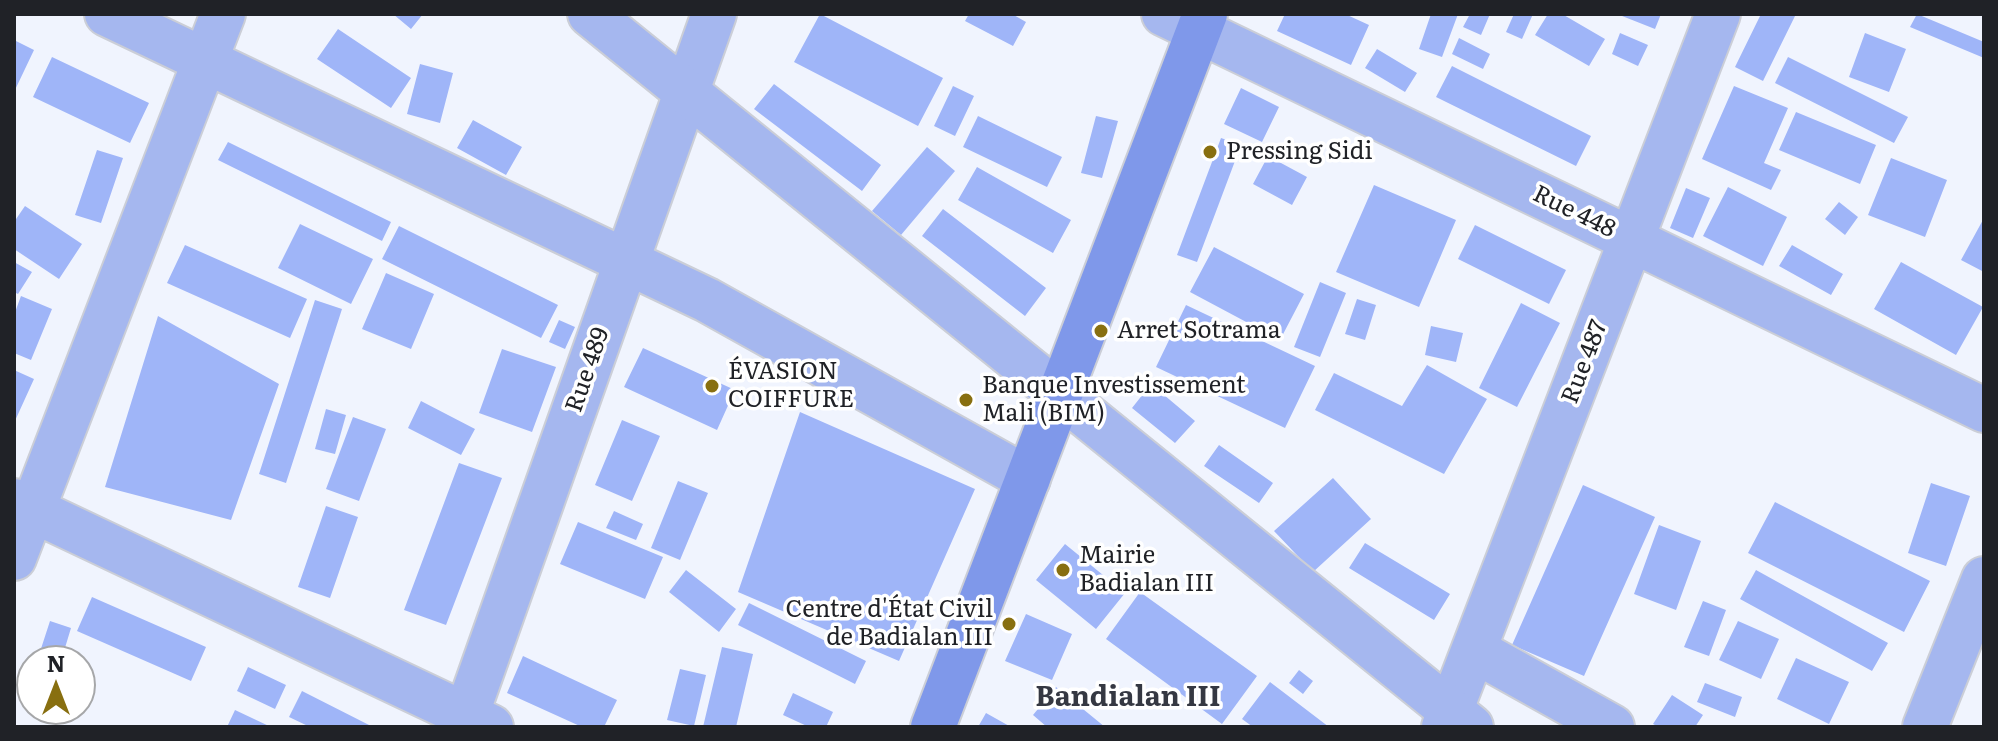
<!DOCTYPE html>
<meta charset="utf-8">
<style>
body{margin:0}
#map{position:relative;width:1998px;height:741px;overflow:hidden;background:#f0f4fe;font-family:Literata,serif}
canvas{display:block}
.frame{position:absolute;inset:0;border:16px solid #202227;pointer-events:none}
.north{position:absolute;left:16px;top:645px;width:80px;height:80px;box-sizing:border-box;background:#fff;border:2px solid #a6a7a9;border-radius:50%;rotate:0deg;font-size:22px;font-weight:700;line-height:32px;text-align:center;color:#202227}
.north::after{content:'';display:block;margin:auto;width:28px;height:36px;background:#886f10;clip-path:polygon(50% 0,100% 100%,50% 72%,0 100%)}
</style>
<div id="map">
<canvas width="1998" height="741"></canvas>
<div class="frame"></div>
<div class="north">N</div>
</div>
<script>
const context = document.querySelector('canvas').getContext('2d');
context.lineJoin = 'round';
function paint(path, color) {
  context.fillStyle = color;
  context.fill(path, 'evenodd');
}
function shape(rows) {
  const path = new Path2D();
  for (const r of rows) {
    path.moveTo(r[0], r[1]);
    for (let i = 2; i < r.length; i += 2) path.lineTo(r[i], r[i + 1]);
  }
  return path;
}
function stroke(path, color, width, dash) {
  context.strokeStyle = color;
  context.lineWidth = width;
  context.lineCap = dash ? 'butt' : 'round';
  context.setLineDash(dash || []);
  context.stroke(path);
}
function label(font, color, halo, rows, align = 'center') {
  context.font = font + ' Literata,serif';
  context.lineWidth = 7;
  context.setLineDash([]);
  context.textBaseline = 'middle';
  context.strokeStyle = halo;
  context.fillStyle = color;
  for (const [text, x, y, turn = 0] of rows) {
    context.save();
    context.translate(x, y);
    context.rotate((+turn || 0) * Math.PI / 180);
    context.textAlign = isNaN(turn) ? turn : align;
    if (halo) context.strokeText(text, 0, 0);
    context.fillText(text, 0, 0);
    context.restore();
  }
}
paint(shape([
 [393,14,423,14,411,29],
 [820,14,943,78,918,126,794,62],
 [969,14,1012,14,1026,22,1013,46,965,21],
 [1285,14,1345,14,1369,25,1351,65,1277,31],
 [1431,14,1458,14,1442,57,1419,49],
 [1470,14,1490,14,1481,35,1463,27],
 [1514,14,1533,14,1522,39,1506,32],
 [1548,14,1562,14,1605,39,1589,66,1535,35],
 [1617,14,1661,14,1655,29],
 [1761,14,1796,14,1763,81,1735,67],
 [1917,14,1984,42,1984,58,1910,27],
 [338,29,411,78,391,108,317,59],
 [1620,33,1648,45,1638,66,1612,54],
 [1865,33,1906,49,1889,92,1849,77],
 [1459,38,1490,54,1483,69,1452,54],
 [14,40,34,50,14,92],
 [1377,49,1417,73,1405,92,1365,68],
 [52,57,149,103,130,143,33,97],
 [1788,57,1908,117,1894,143,1775,83],
 [420,64,453,73,440,123,407,114],
 [1452,66,1591,136,1576,166,1436,97],
 [774,84,881,165,862,191,754,109],
 [953,86,974,96,955,136,934,126],
 [1734,86,1788,108,1764,163,1781,170,1771,190,1702,159],
 [1241,88,1279,107,1262,142,1224,124],
 [1796,112,1876,145,1860,184,1779,150],
 [978,116,1062,157,1047,187,963,147],
 [1096,116,1118,121,1102,178,1081,173],
 [473,120,522,147,506,175,457,148],
 [1221,138,1241,145,1197,262,1177,255],
 [228,142,391,222,382,241,218,160],
 [927,147,955,171,901,235,872,211],
 [97,150,123,158,101,223,75,215],
 [1268,156,1307,177,1292,205,1253,184],
 [1891,158,1947,180,1925,237,1868,215],
 [977,167,1071,220,1053,253,958,200],
 [1374,185,1456,220,1419,307,1336,272],
 [1728,187,1787,217,1763,266,1703,236],
 [1686,188,1710,198,1693,238,1670,228],
 [1839,202,1858,217,1845,235,1825,219],
 [25,206,82,244,59,279,14,249,14,222],
 [943,209,1046,288,1025,316,922,236],
 [1984,218,1984,272,1961,260],
 [300,224,373,259,351,304,278,268],
 [1475,225,1566,270,1549,304,1458,259],
 [399,226,558,305,541,338,382,259],
 [185,245,307,299,290,338,167,283],
 [1792,245,1843,274,1831,295,1779,266],
 [1214,247,1304,294,1280,340,1190,292],
 [14,262,32,272,18,294,14,292],
 [1901,262,1983,307,1956,355,1874,309],
 [386,273,434,294,411,349,362,329],
 [1320,282,1346,293,1320,357,1294,347],
 [21,296,52,309,31,360,14,353,14,315],
 [1357,299,1376,305,1365,340,1345,334],
 [315,300,342,309,286,483,259,474],
 [1521,303,1560,323,1517,407,1479,388],
 [1186,305,1315,366,1285,428,1156,367],
 [158,316,279,384,231,520,105,487],
 [559,320,575,327,565,349,549,342],
 [1431,326,1463,333,1456,362,1425,355],
 [643,348,735,390,717,430,624,387],
 [502,349,556,367,532,432,479,413],
 [1427,365,1487,399,1444,474,1315,410,1334,373,1402,406],
 [14,370,34,379,14,423],
 [1151,384,1195,421,1175,443,1132,408],
 [421,401,475,429,461,455,408,428],
 [326,409,346,415,335,454,315,449],
 [800,412,975,489,899,661,738,592],
 [353,417,386,429,359,501,326,489],
 [622,420,660,436,632,501,595,485],
 [1219,445,1273,483,1259,503,1204,466],
 [459,463,502,478,446,625,404,610],
 [1333,478,1371,519,1313,572,1274,531],
 [678,481,708,493,680,560,651,548],
 [1931,483,1970,496,1946,566,1908,553],
 [1583,485,1655,517,1584,676,1512,645],
 [1775,502,1930,581,1904,632,1748,553],
 [326,506,358,517,330,598,298,587],
 [614,511,643,524,636,540,606,528],
 [578,522,663,557,645,599,560,564],
 [1659,525,1701,541,1676,610,1634,594],
 [1365,543,1450,594,1434,620,1349,568],
 [1065,544,1125,593,1096,629,1036,580],
 [686,570,736,609,719,632,669,592],
 [1756,570,1888,643,1872,671,1740,599],
 [1140,592,1257,676,1222,724,1106,639],
 [92,597,206,647,191,681,77,631],
 [1703,601,1726,610,1709,656,1684,647],
 [749,603,866,661,855,684,738,625],
 [1026,614,1072,634,1052,680,1005,661],
 [50,621,71,628,61,661,37,661],
 [1738,621,1779,639,1761,679,1719,660],
 [722,647,753,654,736,727,703,727],
 [523,656,617,700,604,727,582,727,507,693],
 [1796,658,1849,682,1829,724,1777,699],
 [248,667,286,685,275,709,237,691],
 [680,669,706,675,694,726,667,720],
 [1299,670,1313,681,1303,694,1289,683],
 [1270,682,1329,727,1253,727,1242,719],
 [1705,683,1742,697,1735,717,1697,702],
 [1056,687,1105,727,1047,727,1033,715],
 [302,691,373,727,310,727,289,717],
 [793,693,833,712,826,727,809,727,783,715],
 [1672,695,1703,715,1695,727,1659,727,1653,724],
 [235,710,271,727,227,727],
 [986,713,1011,727,978,727]
]), '#9fb5f8');
const minor = shape([
 [107,14,707,300,1028,479],
 [1164,14,1984,410],
 [14,501,491,727],
 [14,558,223,14],
 [1474,650,1612,727],
 [462,727,714,14],
 [1444,727,1718,14],
 [1925,727,1984,579]
]);
const tertiary = shape([
 [590,14,1471,727]
]);
const secondary = shape([
 [933,727,1205,14]
]);
stroke(minor, '#cbced7', 48);
stroke(tertiary, '#cbced7', 48);
stroke(secondary, '#cbced7', 48);
stroke(minor, '#a5b7ef', 44);
stroke(tertiary, '#a5b7ef', 44);
stroke(secondary, '#7f98ea', 44);
for (const [x, y, r, color] of [
 [1210,152,8,"#886f10"],
 [1101,331,8,"#886f10"],
 [712,386,8,"#886f10"],
 [966,400,8,"#886f10"],
 [1063,570,8,"#886f10"],
 [1009,624,8,"#886f10"]
]) {
  const dot = new Path2D();
  dot.arc(x, y, r, 0, 2 * Math.PI);
  context.fillStyle = color;
  context.fill(dot);
  stroke(dot, '#fff', 3);
}
label('24px', '#202227', '#fff', [
 ["Pressing Sidi",1226,152],
 ["Arret Sotrama",1117,331],
 ["ÉVASION",728,372],
 ["COIFFURE",728,400],
 ["Banque Investissement",982,386],
 ["Mali (BIM)",982,414],
 ["Mairie",1079,556],
 ["Badialan III",1079,584],
 ["Centre d'État Civil",993,610,"right"],
 ["de Badialan III",993,638,"right"]
], 'left');
label('24px', '#202227', '#fff', [
 ["Rue 448",1574,212,26],
 ["Rue 487",1585,362,-69],
 ["Rue 489",588,370,-71]
]);
label('bold 28px', '#353842', '#fff', [
 ["Bandialan III",1128,698]
]);
</script>
